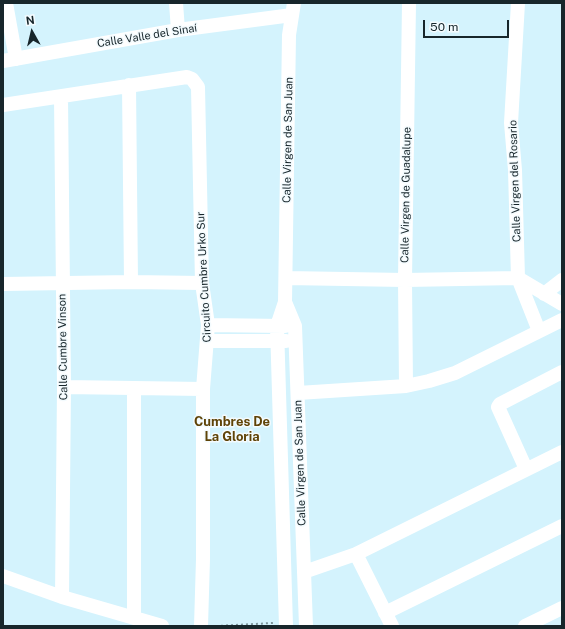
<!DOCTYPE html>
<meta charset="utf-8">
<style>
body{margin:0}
#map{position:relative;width:565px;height:629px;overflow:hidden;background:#d4f3fd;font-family:"Public Sans",sans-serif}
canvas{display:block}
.frame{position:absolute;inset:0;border:4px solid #17262b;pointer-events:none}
.north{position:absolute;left:12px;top:12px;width:40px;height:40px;-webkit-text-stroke:3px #f4fbfe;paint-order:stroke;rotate:352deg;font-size:11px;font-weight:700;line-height:16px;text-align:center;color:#17262b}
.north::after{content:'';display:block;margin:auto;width:14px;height:18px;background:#17262b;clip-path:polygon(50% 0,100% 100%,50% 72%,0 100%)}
.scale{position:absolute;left:423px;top:20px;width:86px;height:18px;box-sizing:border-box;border:2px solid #17262b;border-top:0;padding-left:5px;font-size:12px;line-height:14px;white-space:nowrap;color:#17262b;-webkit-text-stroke:3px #f4fbfe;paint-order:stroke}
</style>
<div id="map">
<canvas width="565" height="629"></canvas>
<div class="frame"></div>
<div class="north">N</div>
<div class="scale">50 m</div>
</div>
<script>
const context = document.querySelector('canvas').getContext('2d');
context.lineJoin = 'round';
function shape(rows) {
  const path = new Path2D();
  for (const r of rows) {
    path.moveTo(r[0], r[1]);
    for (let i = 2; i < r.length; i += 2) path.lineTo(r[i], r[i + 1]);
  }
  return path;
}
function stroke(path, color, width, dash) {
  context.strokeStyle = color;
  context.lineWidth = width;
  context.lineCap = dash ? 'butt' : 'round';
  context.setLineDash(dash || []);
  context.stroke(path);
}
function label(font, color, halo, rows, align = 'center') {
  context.font = font + ' "Public Sans",sans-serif';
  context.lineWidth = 3;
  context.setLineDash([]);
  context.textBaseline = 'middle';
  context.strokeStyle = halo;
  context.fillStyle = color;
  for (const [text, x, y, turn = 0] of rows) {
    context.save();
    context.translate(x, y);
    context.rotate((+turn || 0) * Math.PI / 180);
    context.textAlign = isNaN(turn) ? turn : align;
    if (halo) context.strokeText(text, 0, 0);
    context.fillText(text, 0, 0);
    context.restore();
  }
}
stroke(shape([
 [216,626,273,623]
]), '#7e969d', 2, [2, 3]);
stroke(shape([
 [6,3,16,59],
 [176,3,178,30],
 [518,3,511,123,515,170,518,278,539,331],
 [3,61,178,30,292,15],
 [129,85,131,282],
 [61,97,64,387,62,597],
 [3,105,187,77,192,79,198,87,202,283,208,325,203,389,203,559,201,626],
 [286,278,405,280,518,278,562,304],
 [3,284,131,282,202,283],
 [544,294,562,280],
 [285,302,295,326,306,626],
 [208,325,285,326],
 [208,341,286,341],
 [406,386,405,280,409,3],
 [64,387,203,389],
 [134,389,134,618],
 [298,393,406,386,429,381,455,373,562,320],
 [526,469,498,407,500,404,562,372],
 [356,554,392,626],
 [304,572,356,554,562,452],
 [3,576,62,597,162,626],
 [385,613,562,526],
 [286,626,277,326,285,302,289,35,294,3],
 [525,626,562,608]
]), '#fff', 14);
label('11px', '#17262b', '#f4fbfe', [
 ["Calle Valle del Sinaí",147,36,-9],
 ["Calle Virgen de San Juan",288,140,-89],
 ["Calle Virgen del Rosario",515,181,-92],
 ["Calle Virgen de Guadalupe",406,195,-89],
 ["Circuito Cumbre Urko Sur",204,277,-93],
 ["Calle Cumbre Vinson",63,347,-91],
 ["Calle Virgen de San Juan",300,463,-92]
]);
label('bold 13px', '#5f4307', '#f4fbfe', [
 ["Cumbres De",232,422],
 ["La Gloria",232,437]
]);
</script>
